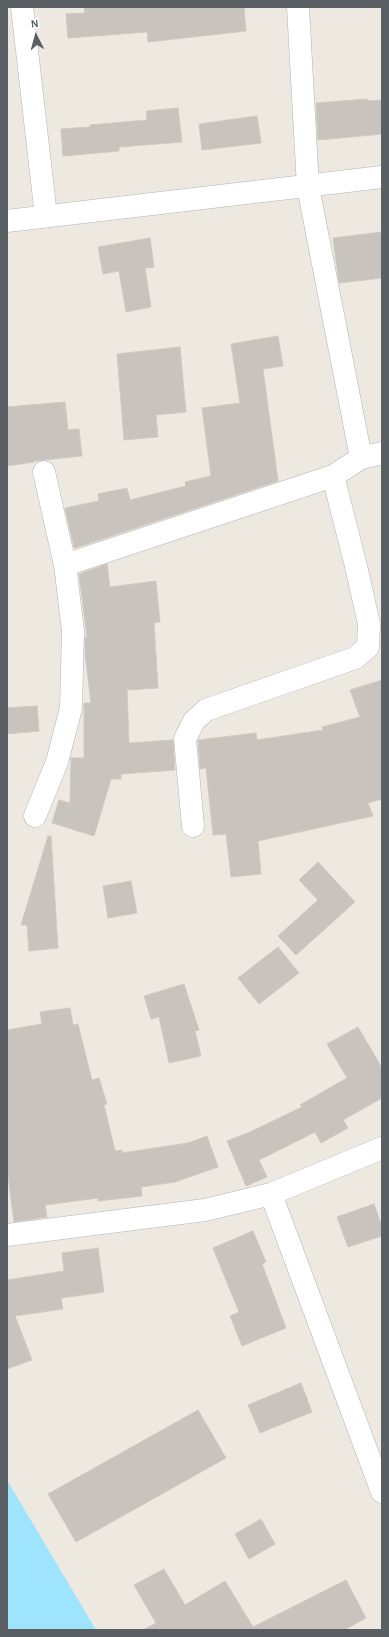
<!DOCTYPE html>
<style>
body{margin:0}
#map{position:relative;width:389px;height:1637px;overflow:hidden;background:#ede8e0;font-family:"Alegreya Sans",sans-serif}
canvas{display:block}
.frame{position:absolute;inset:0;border:8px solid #595f62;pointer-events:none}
.north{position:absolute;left:16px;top:16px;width:40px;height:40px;-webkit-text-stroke:3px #fff;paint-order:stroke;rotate:354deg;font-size:11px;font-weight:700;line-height:16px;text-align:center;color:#595f62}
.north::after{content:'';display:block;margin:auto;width:14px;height:18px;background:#595f62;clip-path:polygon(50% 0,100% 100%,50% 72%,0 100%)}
</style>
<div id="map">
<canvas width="389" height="1637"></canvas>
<div class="frame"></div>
<div class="north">N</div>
</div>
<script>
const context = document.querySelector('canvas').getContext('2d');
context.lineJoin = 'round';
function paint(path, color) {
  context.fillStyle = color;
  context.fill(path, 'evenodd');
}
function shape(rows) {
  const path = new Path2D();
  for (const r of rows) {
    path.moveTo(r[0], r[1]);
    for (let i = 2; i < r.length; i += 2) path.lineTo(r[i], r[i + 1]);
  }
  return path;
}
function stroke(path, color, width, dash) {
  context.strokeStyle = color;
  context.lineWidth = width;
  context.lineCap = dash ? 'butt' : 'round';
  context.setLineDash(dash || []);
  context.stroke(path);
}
paint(shape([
 [7,1480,96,1630,7,1630]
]), '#9ee4ff');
const building = shape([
 [84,7,244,7,246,31,148,42,147,32,68,38,66,14,85,13,84,7],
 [368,99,368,101,382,100,382,134,318,140,316,103,368,99],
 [178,108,182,142,119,147,119,151,63,156,61,129,90,127,90,125,147,120,146,111,178,108],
 [257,116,261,143,202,150,199,124,257,116],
 [382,232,382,278,339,283,333,238,382,232],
 [150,238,154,267,145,268,151,307,126,312,119,271,103,274,98,247,150,238],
 [278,336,283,366,263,369,278,481,75,548,74,547,65,508,99,501,98,494,127,488,130,500,186,486,185,482,211,476,202,408,240,403,231,344,278,336],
 [180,347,186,412,156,415,158,437,124,440,117,354,180,347],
 [65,402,68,430,79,429,82,456,34,461,34,462,7,466,7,407,65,402],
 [107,564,110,587,156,581,160,622,154,623,158,688,127,690,129,743,173,740,175,770,121,774,121,779,111,779,94,836,52,823,59,800,70,803,71,759,71,758,84,758,84,703,91,703,85,654,85,637,87,637,79,574,107,564],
 [382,680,382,799,368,803,373,816,258,841,261,874,231,877,226,834,213,835,206,768,200,769,198,740,256,733,257,740,323,730,322,727,360,717,350,690,382,680],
 [37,706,39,731,7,734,7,708,37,706],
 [48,836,51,836,58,948,29,951,27,925,21,925,48,836],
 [318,862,355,902,296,955,278,936,318,900,299,880,318,862],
 [131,881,137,913,108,918,103,886,131,881],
 [278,947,299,973,259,1004,238,978,278,947],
 [184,984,199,1030,195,1031,201,1056,169,1063,159,1017,151,1019,144,996,184,984],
 [70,1008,73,1025,78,1024,92,1080,99,1078,107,1104,104,1105,115,1151,122,1150,122,1153,188,1143,207,1136,218,1167,175,1182,141,1187,142,1196,98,1201,98,1198,45,1205,47,1217,14,1222,7,1168,7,1030,42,1024,40,1012,70,1008],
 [358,1027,382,1068,382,1098,343,1120,348,1128,321,1143,315,1132,259,1160,267,1177,246,1186,227,1141,250,1132,302,1107,300,1105,347,1078,327,1044,358,1027],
 [374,1204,382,1227,382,1236,348,1247,337,1217,374,1204],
 [253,1231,266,1262,262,1264,286,1328,242,1346,230,1316,239,1312,213,1248,253,1231],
 [98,1248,104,1292,61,1298,63,1309,15,1316,32,1360,7,1369,7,1280,64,1271,62,1253,98,1248],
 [301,1383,312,1412,260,1433,248,1405,301,1383],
 [198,1410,226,1458,76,1542,48,1494,198,1410],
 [261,1519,275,1544,249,1559,235,1534,261,1519],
 [164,1569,185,1605,225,1581,253,1627,346,1580,366,1618,344,1630,143,1630,156,1623,134,1585,164,1569]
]);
paint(building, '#c8c3bd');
stroke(building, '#d2c9be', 1);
const street = shape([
 [22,7,46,216],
 [298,7,308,187,361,458],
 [7,221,382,177],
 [65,565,333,476,361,458,382,453],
 [35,816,57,762,71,708,73,631,65,565,44,472],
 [193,826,185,739,194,721,206,710,355,658,368,647,369,624,356,566,333,476],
 [271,1194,382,1492],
 [7,1235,205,1210,271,1194,382,1148]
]);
stroke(street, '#b1b5b9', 23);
stroke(street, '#fff', 22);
</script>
